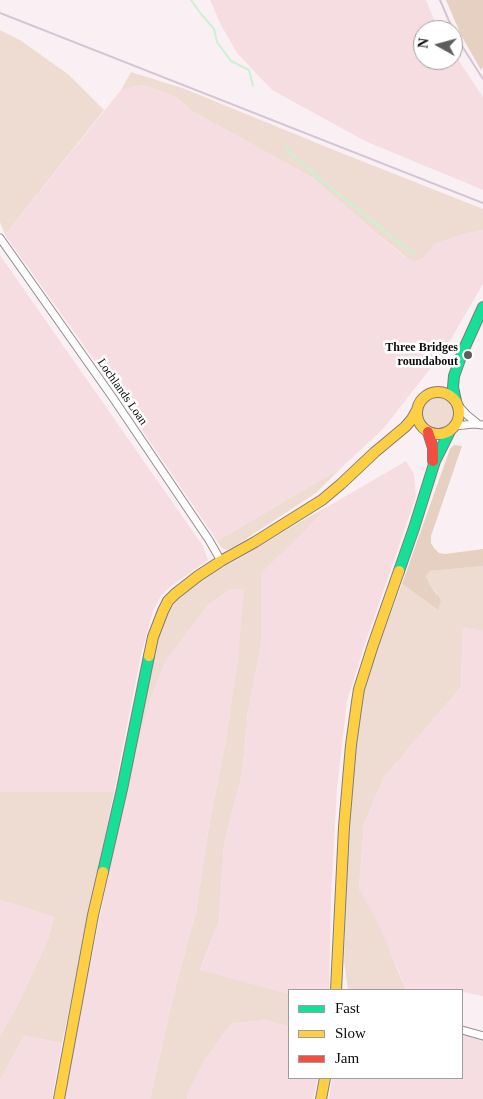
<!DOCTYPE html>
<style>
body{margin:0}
#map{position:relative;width:483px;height:1099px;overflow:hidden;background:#faf0f3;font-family:"Times New Roman",serif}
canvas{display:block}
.legend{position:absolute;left:288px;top:989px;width:175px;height:90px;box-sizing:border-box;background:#fff;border:1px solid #9e9e9e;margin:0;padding:6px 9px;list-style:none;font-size:15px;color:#0c0c0c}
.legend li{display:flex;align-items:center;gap:10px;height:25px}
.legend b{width:25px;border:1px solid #9e9e9e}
.north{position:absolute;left:413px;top:20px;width:50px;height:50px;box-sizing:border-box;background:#fff;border:1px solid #9e9e9e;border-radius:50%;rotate:277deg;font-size:14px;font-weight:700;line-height:20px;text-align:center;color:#0c0c0c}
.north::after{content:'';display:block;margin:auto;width:18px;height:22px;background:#5f5c5d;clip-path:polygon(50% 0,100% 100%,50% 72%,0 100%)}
</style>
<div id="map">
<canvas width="483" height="1099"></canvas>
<ul class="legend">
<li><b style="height:6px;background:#16e098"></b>Fast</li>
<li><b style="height:6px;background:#ffcf43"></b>Slow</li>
<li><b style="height:6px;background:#f24e42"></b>Jam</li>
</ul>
<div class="north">N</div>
</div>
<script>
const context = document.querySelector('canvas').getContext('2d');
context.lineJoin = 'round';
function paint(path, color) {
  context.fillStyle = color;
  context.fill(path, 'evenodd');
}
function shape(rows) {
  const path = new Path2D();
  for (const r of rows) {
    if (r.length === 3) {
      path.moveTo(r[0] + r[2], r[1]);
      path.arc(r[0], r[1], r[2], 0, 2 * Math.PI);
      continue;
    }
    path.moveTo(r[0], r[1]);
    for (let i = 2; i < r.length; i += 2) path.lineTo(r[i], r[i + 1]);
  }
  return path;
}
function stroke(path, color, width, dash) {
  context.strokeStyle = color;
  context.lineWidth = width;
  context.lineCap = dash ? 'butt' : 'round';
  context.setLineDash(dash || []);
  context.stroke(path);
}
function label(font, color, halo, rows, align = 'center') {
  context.font = font + ' "Times New Roman",serif';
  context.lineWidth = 5;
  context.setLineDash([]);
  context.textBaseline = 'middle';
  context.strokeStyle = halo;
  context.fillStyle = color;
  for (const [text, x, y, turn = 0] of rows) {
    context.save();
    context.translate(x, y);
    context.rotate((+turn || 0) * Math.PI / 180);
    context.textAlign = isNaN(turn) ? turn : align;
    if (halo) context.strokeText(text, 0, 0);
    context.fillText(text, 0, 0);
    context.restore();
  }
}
paint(shape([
 [210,0,426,0,435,22,440,30,423,30,423,60,453,60,453,52,483,97,483,190,365,141,272,90,237,53,221,25],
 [142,85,164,92,179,99,192,111,313,178,375,232,405,257,434,244,465,234,483,230,483,284,444,351,384,428,341,468,217,541,107,378,5,235,121,90],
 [0,255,203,546,208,560,170,587,161,596,153,611,141,655,114,792,0,792],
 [406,461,414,474,416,496,363,650,347,701,337,788,331,899,329,990,289,990,289,994,200,971,219,921,224,844,242,774,248,712,261,646,261,572,305,531,327,507],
 [231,589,245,589,238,656,226,739,208,831,196,911,173,997,150,1099,64,1099,67,1077,127,784,150,700,166,661,209,604],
 [463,628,483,631,483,996,462,992,462,990,406,990,398,969,359,888,364,824,384,777,461,687],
 [0,900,54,917,48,939,19,1002,0,1036],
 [265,1020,289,1027,289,1078,318,1078,313,1099,187,1099,187,1095,204,1061,231,1024],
 [462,1033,483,1038,483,1099,329,1099,332,1078,462,1078],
 [24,1036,62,1043,52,1099,0,1099,0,1080]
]), '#f6dde2');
paint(shape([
 [0,30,20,40,69,75,104,110,5,235,0,222],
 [131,72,185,89,334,150,473,205,483,209,483,230,465,234,434,244,424,257,414,262,406,257,375,232,313,178,192,111,179,99,164,92,142,85,121,90],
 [438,414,16],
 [341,468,316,493,235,546,226,550,221,547,217,541],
 [327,507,305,531,261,573,261,646,248,712,242,774,224,844,219,921,200,970,289,994,289,1027,265,1020,231,1024,204,1061,187,1095,187,1099,150,1099,173,997,196,911,208,831,226,739,238,656,244,589,231,589,209,604,166,661,150,700,131,771,158,637,165,619,174,603,186,590,204,577,235,561,305,519],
 [483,566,483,631,463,628,461,687,384,777,364,824,359,888,381,930,406,990,348,990,344,961,348,848,354,771,362,696,371,666,402,584,438,610,437,593,430,585,426,576,430,571],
 [0,792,114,792,62,1043,24,1036,0,1080,0,1036,19,1002,48,939,54,917,0,900]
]), '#eedcd3');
paint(shape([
 [446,0,483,0,483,67,481,70,461,35],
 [454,445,462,446,431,536,431,543,434,548,439,553,445,554,483,549,483,566,430,571,426,576,430,585,441,600,438,610,402,584,450,449]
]), '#e6d0c2');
stroke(shape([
 [191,0,201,14,214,29,217,42,231,61,249,70,253,86],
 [286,146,290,153,337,193,414,254]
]), '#c9f1d4', 2);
const street = shape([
 [0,238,113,398,209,540,221,561],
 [458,405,467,415,477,423],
 [455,426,474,424,483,425],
 [462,1030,483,1036]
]);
const fast = shape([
 [456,401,453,387,454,376,463,351,483,307],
 [399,571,414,528,435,461,450,431],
 [103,872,122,789,149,656]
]);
const slow = shape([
 [438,413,21],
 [149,656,153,637,163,611,168,601,175,594,198,576,221,561,255,542,322,500,341,484,375,452,405,427,412,419,417,410],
 [336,990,344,827,351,745,357,702,359,689,373,645,399,571],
 [59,1099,93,915,103,872],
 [321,1099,325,1078]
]);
const jam = shape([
 [428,432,433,448,433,461]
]);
stroke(street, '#938f90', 9);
stroke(fast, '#807c7d', 12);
stroke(slow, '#807c7d', 12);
stroke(jam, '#807c7d', 12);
stroke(street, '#fefdfd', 7);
stroke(fast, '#16e098', 10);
stroke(slow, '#ffcf43', 10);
stroke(jam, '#f24e42', 10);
stroke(shape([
 [440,0,449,21,462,46,483,79],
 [0,13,483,203]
]), '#d4c4d4', 2);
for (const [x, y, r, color] of [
 [468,355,5,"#5f5c5d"]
]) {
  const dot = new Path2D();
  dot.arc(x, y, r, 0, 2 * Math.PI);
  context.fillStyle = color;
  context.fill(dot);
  stroke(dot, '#fff', 2);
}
label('bold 12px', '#0c0c0c', '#fff', [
 ["Three Bridges",458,348],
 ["roundabout",458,362]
], 'right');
label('12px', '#0c0c0c', '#fff', [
 ["Lochlands Loan",122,392,55]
]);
</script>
